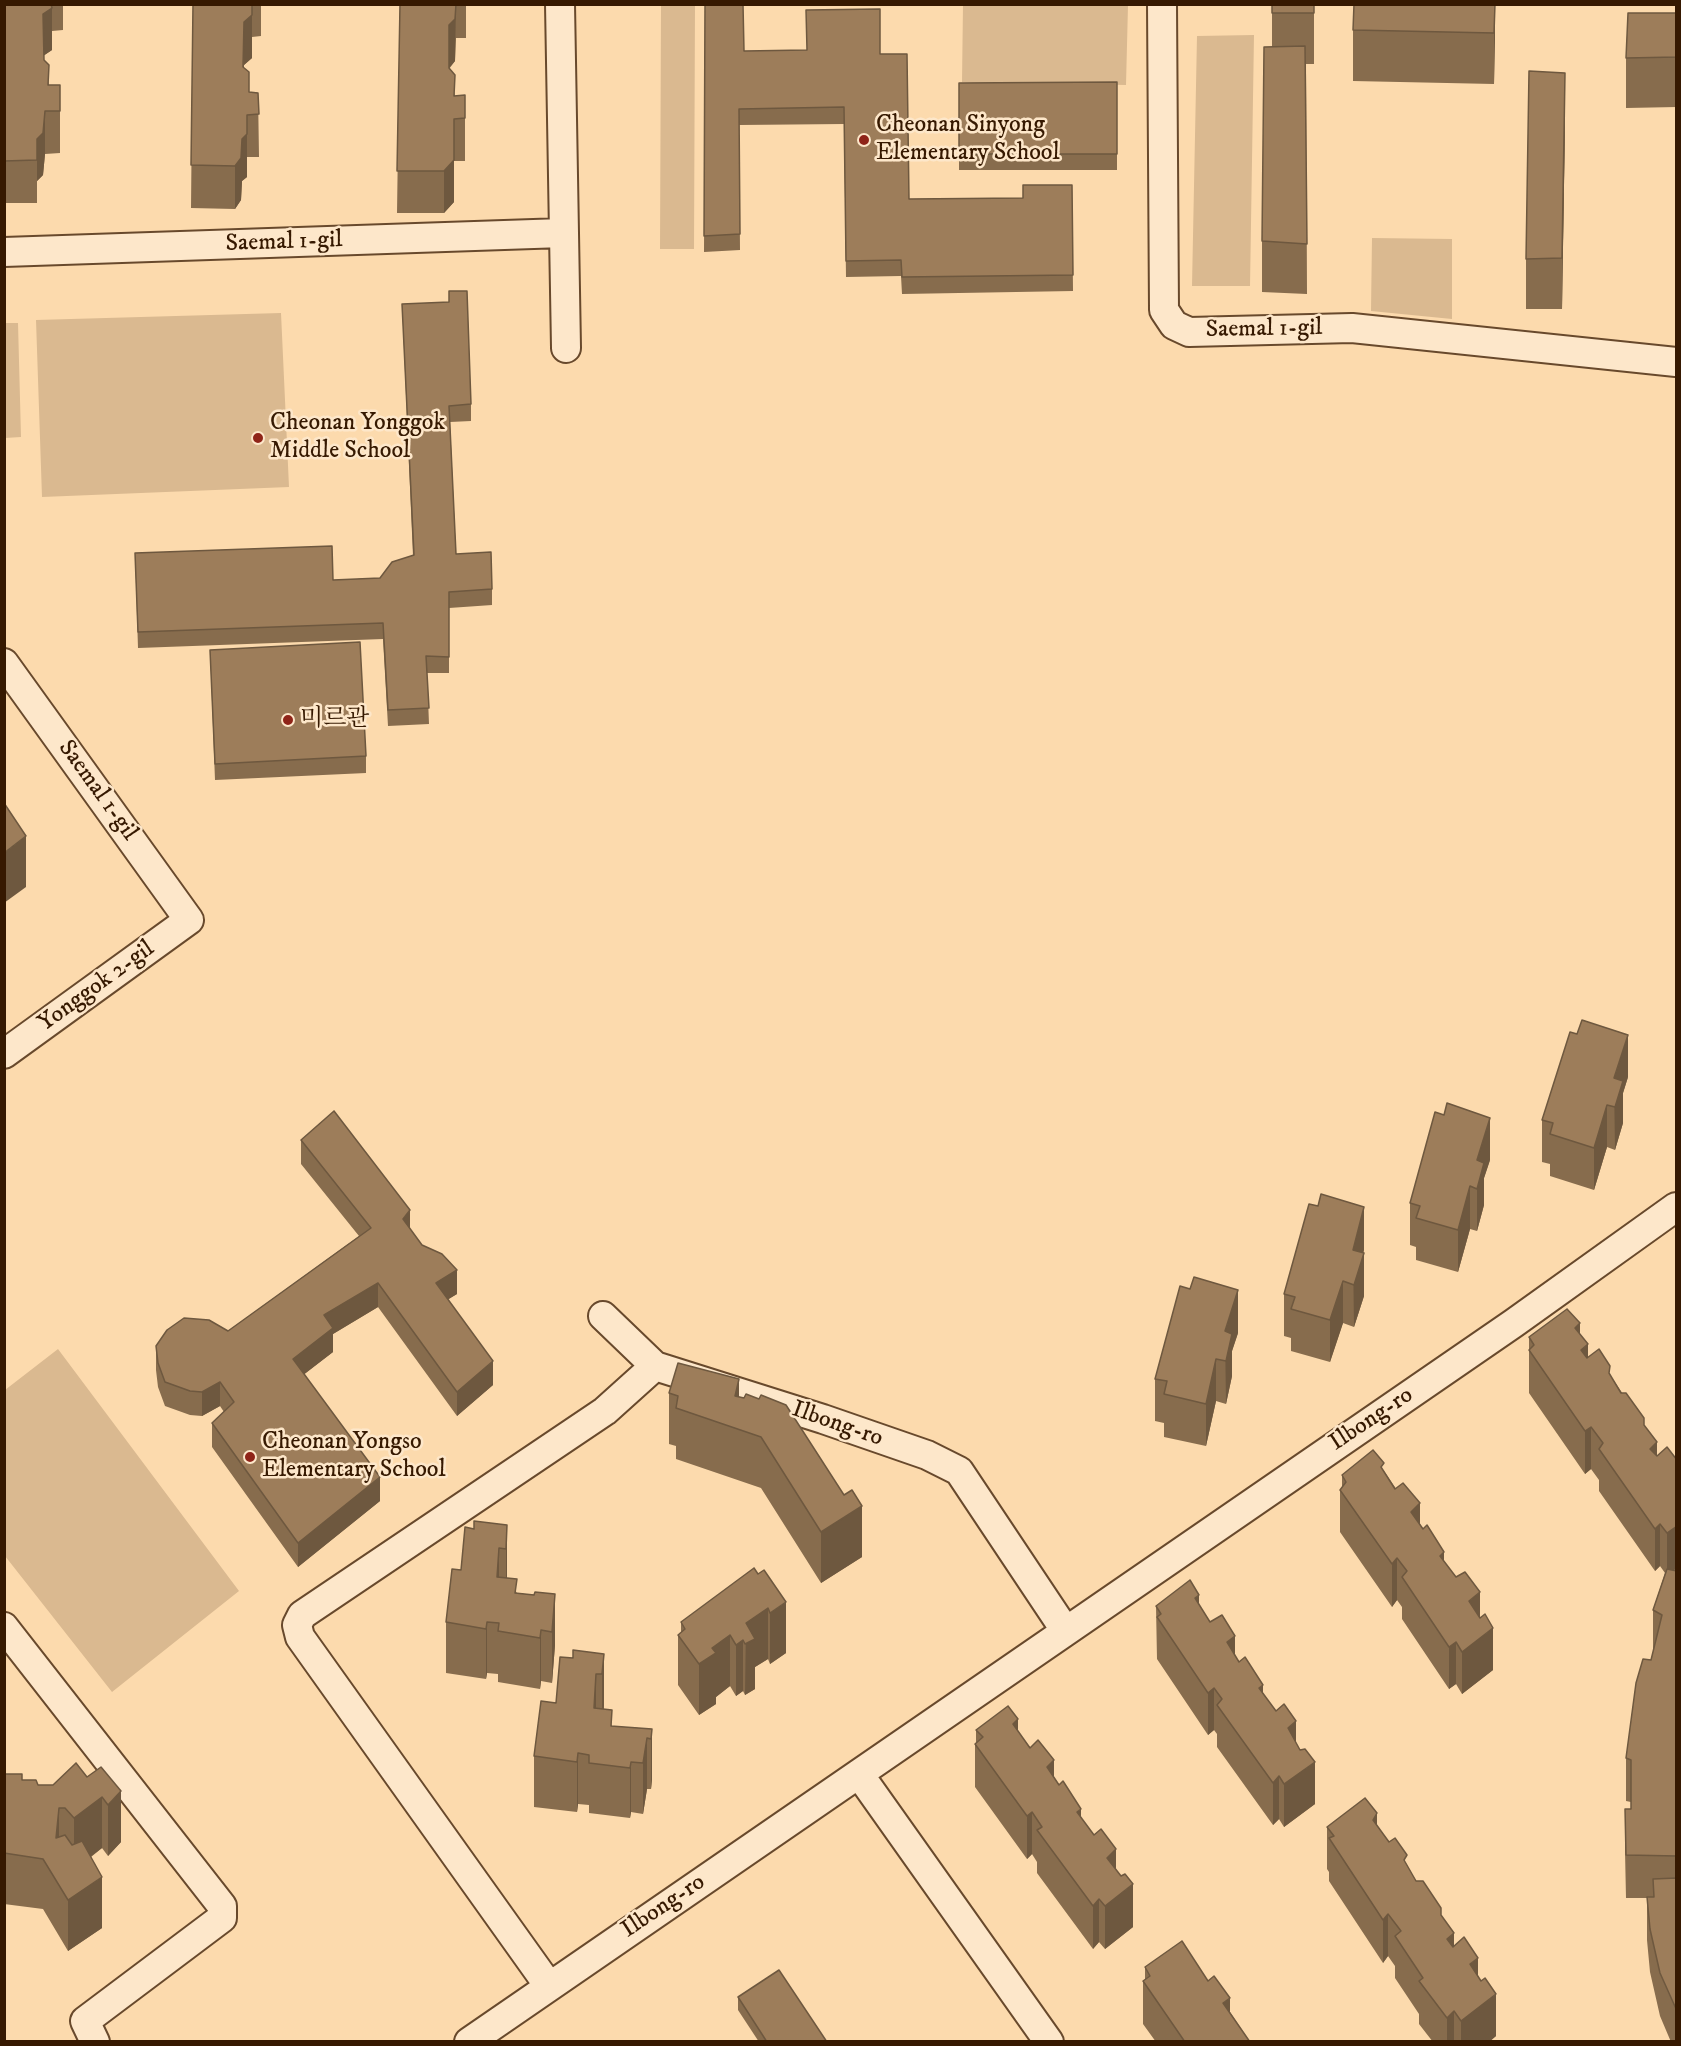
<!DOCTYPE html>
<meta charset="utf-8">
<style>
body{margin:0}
#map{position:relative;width:1681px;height:2046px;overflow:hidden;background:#fcdaad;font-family:"IM FELL DW Pica",serif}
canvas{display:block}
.frame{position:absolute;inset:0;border:6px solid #361901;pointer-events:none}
</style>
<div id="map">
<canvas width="1681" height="2046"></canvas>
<div class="frame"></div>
</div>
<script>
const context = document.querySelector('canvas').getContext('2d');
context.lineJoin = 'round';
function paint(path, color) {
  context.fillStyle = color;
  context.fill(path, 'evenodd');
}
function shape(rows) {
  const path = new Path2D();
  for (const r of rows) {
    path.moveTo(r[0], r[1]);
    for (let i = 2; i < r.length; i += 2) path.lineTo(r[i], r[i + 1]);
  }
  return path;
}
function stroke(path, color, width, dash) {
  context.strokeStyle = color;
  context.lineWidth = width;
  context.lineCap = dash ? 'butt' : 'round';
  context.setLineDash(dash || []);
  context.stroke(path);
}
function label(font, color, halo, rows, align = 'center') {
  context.font = font + ' "IM FELL DW Pica","Noto Serif KR",serif';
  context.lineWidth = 5;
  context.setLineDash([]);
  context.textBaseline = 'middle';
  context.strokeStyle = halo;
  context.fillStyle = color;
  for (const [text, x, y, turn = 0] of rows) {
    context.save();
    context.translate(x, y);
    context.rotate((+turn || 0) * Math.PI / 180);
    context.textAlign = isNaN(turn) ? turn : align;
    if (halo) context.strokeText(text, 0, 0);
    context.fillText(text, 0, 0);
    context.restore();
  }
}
paint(shape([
 [661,5,695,5,694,249,660,249],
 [963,5,1128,5,1126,85,962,82],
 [1254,35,1250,286,1192,286,1197,36],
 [1372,238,1452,239,1452,319,1371,311],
 [281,313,289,487,42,497,36,320],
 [5,323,18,323,21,437,5,438],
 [58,1349,239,1591,112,1692,5,1556,5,1390]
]), '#dab990');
const minor = shape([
 [560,4,566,348],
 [1162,4,1164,310,1174,325,1189,332,1352,328,1676,362],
 [4,252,563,233],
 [4,663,189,920,4,1054],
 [603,1316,655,1366,823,1419,927,1455,959,1471,1065,1630],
 [4,1627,222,1906,222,1918,85,2021,95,2042],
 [859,1774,1049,2042],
 [549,1986,300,1637,297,1625,302,1615,605,1411,655,1366],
 [469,2042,1514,1323,1676,1207]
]);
stroke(minor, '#68492c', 32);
stroke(minor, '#fde7ca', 28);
paint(shape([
 [4,4,63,4,63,30,52,31,52,50,43,56,49,85,60,85,60,153,45,154,43,175,37,181,37,203,4,203],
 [193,4,261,4,261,36,252,37,252,58,244,65,244,68,249,92,258,93,259,157,247,157,247,177,242,181,241,200,235,209,191,208],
 [400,4,466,4,466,38,456,38,455,61,449,69,455,96,465,95,465,161,454,161,454,202,444,213,397,213],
 [705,4,744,51,880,54,909,199,1023,198,1072,185,1073,291,902,294,901,276,846,277,844,124,739,125,740,250,704,252],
 [1272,4,1314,4,1314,64,1306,64,1307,294,1262,292,1262,241,1272,47],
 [1495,4,1494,84,1353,81,1353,30],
 [1677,13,1677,107,1626,108,1626,58],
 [1117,82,1117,170,959,170,959,83],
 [1565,123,1562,309,1526,309,1526,259],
 [402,304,471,404,471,421,450,422,456,554,492,589,492,605,449,608,449,673,427,673,429,724,388,726,383,639,138,648,135,553,333,580,380,578,413,556],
 [210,650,366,756,366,773,215,780],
 [1628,1077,1623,1093,1623,1123,1615,1150,1607,1147,1594,1190,1550,1176,1550,1164,1542,1162,1542,1120],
 [301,1140,410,1229,457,1294,448,1299,493,1385,457,1416,378,1307,333,1334,333,1352,304,1374,380,1501,298,1567,212,1447,212,1423,224,1412,220,1406,202,1416,190,1415,165,1406,158,1387,156,1370,156,1346,228,1331,359,1236,301,1164],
 [1490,1160,1484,1178,1484,1205,1477,1231,1470,1229,1458,1272,1416,1260,1416,1247,1410,1245,1410,1203],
 [1364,1250,1363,1253,1364,1296,1354,1327,1343,1323,1330,1362,1291,1351,1291,1338,1284,1336,1284,1294],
 [1238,1333,1232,1351,1232,1376,1226,1404,1216,1401,1206,1446,1164,1437,1164,1423,1155,1421,1155,1379],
 [1580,1334,1588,1357,1610,1375,1644,1425,1657,1456,1677,1460,1677,1568,1674,1570,1677,1571,1677,2042,1671,2042,1660,2016,1650,1972,1647,1940,1647,1898,1626,1898,1625,1851,1625,1809,1631,1809,1631,1802,1626,1801,1626,1758,1653,1652,1653,1610,1665,1573,1660,1566,1655,1571,1599,1491,1599,1480,1591,1469,1585,1474,1529,1393,1529,1337],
 [669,1393,739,1397,862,1557,821,1583,761,1488,676,1459,676,1446,669,1444],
 [1384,1471,1420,1524,1480,1617,1493,1670,1462,1694,1456,1684,1449,1689,1402,1619,1402,1607,1397,1600,1392,1607,1340,1532,1340,1490,1342,1488,1342,1475],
 [507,1525,507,1578,517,1593,534,1595,555,1594,555,1645,552,1683,541,1681,540,1689,498,1682,498,1674,487,1673,486,1679,446,1673,446,1622,474,1529],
 [758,1574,786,1653,770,1664,768,1659,755,1667,755,1689,745,1695,743,1691,736,1696,730,1686,716,1697,716,1704,699,1715,678,1685,678,1635,681,1633,681,1622],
 [1199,1605,1210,1622,1263,1694,1296,1744,1315,1804,1284,1827,1279,1819,1273,1825,1217,1747,1217,1734,1214,1730,1208,1735,1157,1659,1156,1606],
 [604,1654,604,1709,612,1726,652,1729,652,1779,651,1789,647,1789,643,1814,631,1812,630,1818,589,1813,589,1805,578,1804,577,1812,534,1807,534,1756,556,1703,573,1658],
 [976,1730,1018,1732,1054,1777,1116,1870,1133,1927,1105,1949,1099,1942,1093,1949,1037,1873,1037,1862,1032,1854,1027,1859,975,1787,975,1744,976,1743],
 [101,1767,121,1842,108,1856,102,1848,91,1857,102,1928,68,1951,43,1909,4,1904,4,1774,38,1785,53,1785,87,1777],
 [1377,1826,1407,1865,1416,1881,1441,1916,1454,1946,1478,1976,1496,2036,1489,2042,1433,2042,1419,2024,1419,2014,1395,1978,1395,1966,1388,1956,1383,1963,1329,1881,1329,1872,1327,1869,1327,1827],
 [1145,1967,1230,2012,1250,2042,1156,2042,1143,2024,1143,1981,1145,1980],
 [738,1997,827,2042,759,2042,738,2010]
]), '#876c4d');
paint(shape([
 [456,4,455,61,449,68,449,110,449,25],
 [1495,4,1495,39,1494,84,1494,33],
 [52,8,52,50,43,56,43,14],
 [252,15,252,58,244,65,243,109,244,22],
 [1565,73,1565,123,1562,309,1562,258],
 [45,111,45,154,43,175,37,181,37,203,37,139],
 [454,119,454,202,444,213,444,171],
 [247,134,247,177,242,181,241,200,235,209,235,166,242,139],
 [26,836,26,887,4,903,4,853],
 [1628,1035,1628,1077,1623,1093,1623,1123,1615,1150,1614,1078],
 [1607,1105,1607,1147,1594,1190,1594,1148],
 [1490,1118,1490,1160,1484,1178,1484,1205,1477,1231,1477,1160],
 [1470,1186,1470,1229,1458,1272,1458,1230],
 [1364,1207,1364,1250,1357,1275,1364,1253,1364,1296,1354,1327,1353,1250],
 [410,1210,410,1234,403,1219],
 [457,1270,457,1294,436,1307,436,1283],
 [1343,1281,1343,1323,1330,1362,1330,1320],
 [378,1283,378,1307,333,1334,333,1352,293,1383,293,1359,324,1315],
 [1238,1290,1238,1333,1232,1351,1232,1376,1226,1404,1225,1331],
 [1580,1323,1580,1366,1575,1328],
 [1588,1344,1588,1387,1581,1350],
 [1216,1359,1216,1401,1206,1446,1206,1404],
 [493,1361,493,1385,457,1416,457,1392],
 [739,1379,739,1430,735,1396],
 [220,1382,220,1406,202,1416,202,1392],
 [1591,1427,1591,1469,1585,1474,1585,1431],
 [1657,1442,1657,1484,1650,1449],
 [380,1477,380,1501,298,1567,298,1543],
 [1420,1503,1420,1545,1411,1512],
 [862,1506,862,1557,821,1583,821,1532],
 [1660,1524,1660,1566,1655,1571,1655,1529],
 [507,1525,507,1575,506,1599,506,1549],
 [1677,1526,1677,1568,1667,1575,1667,1533],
 [499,1548,499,1598,497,1577],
 [1444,1552,1444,1594,1440,1556],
 [1397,1558,1397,1600,1392,1607,1392,1564],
 [1480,1592,1480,1634,1469,1601],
 [555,1594,555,1645,552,1683,552,1632],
 [1199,1595,1199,1637,1195,1598],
 [786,1602,786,1653,770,1664,770,1613],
 [768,1608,768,1659,755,1667,755,1689,745,1695,746,1623],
 [487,1622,487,1673,486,1679,486,1629],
 [1493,1628,1493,1670,1462,1694,1462,1652],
 [541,1630,541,1681,540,1689,540,1638],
 [730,1635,730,1686,716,1697,716,1704,699,1715,699,1664,712,1648],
 [1235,1636,1235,1678,1227,1642],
 [743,1640,743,1691,736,1696,736,1645],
 [1456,1642,1456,1684,1449,1689,1449,1647],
 [604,1654,604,1705,602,1724,602,1674],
 [596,1674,596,1725,594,1708],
 [1263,1685,1263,1727,1259,1688],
 [1214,1688,1214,1730,1208,1735,1208,1693],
 [1018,1719,1018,1762,1013,1724],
 [1296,1721,1296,1764,1288,1728],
 [652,1729,652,1779,651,1789,651,1739],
 [647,1738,647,1789,643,1814,643,1763],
 [578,1753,578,1804,577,1812,577,1762],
 [1054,1760,1054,1803,1047,1767],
 [631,1762,631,1812,630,1818,630,1768],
 [1315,1762,1315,1804,1284,1827,1284,1784],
 [1279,1776,1279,1819,1273,1825,1273,1783],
 [121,1791,121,1842,108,1856,108,1805],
 [102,1797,102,1848,74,1869,74,1818],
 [59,1808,59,1859,56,1838],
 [1081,1809,1081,1851,1077,1812],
 [1032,1812,1032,1854,1027,1859,1027,1816],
 [1377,1813,1377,1855,1373,1820],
 [1116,1849,1116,1891,1107,1858],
 [102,1877,102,1928,68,1951,68,1900],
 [1133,1884,1133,1927,1105,1949,1105,1906],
 [1099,1899,1099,1942,1093,1949,1093,1906],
 [1388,1914,1388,1956,1383,1963,1383,1920],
 [1454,1933,1454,1975,1447,1939],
 [1478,1958,1478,2001,1470,1964],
 [1496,1994,1496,2036,1489,2042,1461,2042,1461,2021],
 [1230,1998,1230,2040,1223,2003],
 [1454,2011,1454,2042,1447,2042,1447,2018]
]), '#6e583f');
const building = shape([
 [4,4,51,4,52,8,43,14,44,60,49,65,48,85,60,85,60,111,45,111,43,133,37,139,37,160,4,161,4,4],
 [193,4,252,4,252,15,244,22,243,67,249,72,249,92,258,93,259,114,247,115,247,134,242,139,241,158,235,166,191,165,193,4],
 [400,4,456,4,455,19,449,25,449,68,455,75,454,96,465,95,465,118,454,119,454,160,444,171,397,171,400,4],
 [705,4,743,4,744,51,807,50,806,10,880,9,880,54,907,54,909,199,1023,198,1023,185,1072,185,1073,275,902,277,901,260,846,261,844,107,739,109,740,234,704,236,705,4],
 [1272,4,1314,4,1314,13,1272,13,1272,4],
 [1354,4,1495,4,1494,33,1353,30,1354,4],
 [1628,13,1677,13,1677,57,1626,58,1628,13],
 [1305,46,1307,244,1262,241,1264,47,1305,46],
 [1529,71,1565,73,1562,258,1526,259,1529,71],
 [1117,82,1117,154,959,154,959,83,1117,82],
 [449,291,467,291,471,404,449,406,456,554,491,552,492,589,449,592,449,657,426,656,429,708,388,710,383,623,138,632,135,553,332,546,333,580,380,578,392,562,414,555,402,304,449,302,449,291],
 [360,642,366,756,215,764,210,650,360,642],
 [4,803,26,836,4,853,4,803],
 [1582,1020,1628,1035,1614,1078,1623,1081,1615,1107,1607,1105,1594,1148,1550,1134,1553,1123,1542,1120,1570,1032,1577,1034,1582,1020],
 [1447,1103,1490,1118,1477,1160,1484,1163,1477,1189,1470,1186,1458,1230,1416,1218,1420,1206,1410,1203,1435,1112,1444,1115,1447,1103],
 [334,1111,410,1210,403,1219,422,1245,442,1254,457,1270,436,1283,493,1361,457,1392,378,1283,324,1315,333,1328,293,1359,380,1477,298,1543,212,1423,234,1402,220,1382,202,1392,190,1391,165,1382,158,1363,156,1346,167,1330,184,1318,209,1320,228,1331,371,1228,301,1140,334,1111],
 [1321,1194,1364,1207,1353,1250,1364,1253,1354,1285,1343,1281,1330,1320,1291,1309,1295,1297,1284,1294,1309,1204,1318,1206,1321,1194],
 [1194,1277,1238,1290,1225,1331,1232,1334,1226,1361,1216,1359,1206,1404,1164,1394,1167,1381,1155,1379,1180,1286,1190,1289,1194,1277],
 [1567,1309,1580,1323,1575,1328,1588,1344,1581,1350,1587,1358,1599,1349,1610,1366,1609,1373,1621,1393,1626,1393,1644,1418,1644,1425,1657,1442,1650,1449,1657,1456,1667,1447,1677,1460,1677,1470,1676,1471,1677,1472,1677,1526,1667,1533,1660,1524,1655,1529,1599,1449,1603,1443,1591,1427,1585,1431,1529,1350,1534,1345,1529,1337,1567,1309],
 [678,1363,739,1379,735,1396,744,1398,746,1394,759,1399,761,1395,786,1405,844,1495,852,1490,862,1506,821,1532,761,1437,676,1408,678,1396,669,1393,678,1363],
 [1373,1450,1384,1463,1381,1467,1395,1489,1403,1483,1420,1503,1411,1512,1423,1529,1427,1525,1444,1552,1440,1556,1456,1577,1465,1572,1480,1592,1469,1601,1480,1618,1485,1614,1493,1628,1462,1652,1456,1642,1449,1647,1402,1577,1407,1571,1397,1558,1392,1564,1340,1490,1346,1482,1342,1475,1373,1450],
 [474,1521,507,1525,506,1549,499,1548,497,1577,517,1579,515,1593,534,1595,535,1592,555,1594,552,1632,541,1630,540,1638,498,1631,499,1623,487,1622,486,1629,446,1622,452,1569,461,1570,465,1527,474,1529,474,1521],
 [754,1568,758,1574,764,1570,786,1602,770,1613,768,1608,746,1623,755,1639,745,1644,743,1640,736,1645,730,1635,712,1648,716,1653,699,1664,678,1635,685,1629,681,1622,754,1568],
 [1667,1569,1677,1571,1677,1856,1626,1855,1625,1809,1631,1809,1631,1760,1626,1758,1636,1683,1643,1659,1651,1660,1662,1615,1653,1610,1667,1569],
 [1190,1580,1199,1595,1195,1598,1210,1622,1222,1615,1235,1636,1227,1642,1239,1662,1245,1657,1263,1685,1259,1688,1276,1711,1284,1704,1296,1721,1288,1728,1300,1750,1305,1749,1315,1762,1284,1784,1279,1776,1273,1783,1217,1705,1222,1699,1214,1688,1208,1693,1157,1617,1161,1614,1156,1606,1190,1580],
 [573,1650,604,1654,602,1674,596,1674,594,1708,612,1710,611,1726,652,1729,651,1739,647,1738,643,1763,631,1762,630,1768,589,1763,589,1755,578,1753,577,1762,534,1756,541,1701,556,1703,560,1657,573,1658,573,1650],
 [1008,1706,1018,1719,1013,1724,1030,1748,1038,1740,1054,1760,1047,1767,1059,1785,1063,1781,1081,1809,1077,1812,1094,1835,1101,1829,1116,1849,1107,1858,1121,1876,1125,1874,1133,1884,1105,1906,1099,1899,1093,1906,1037,1830,1042,1827,1032,1812,1027,1816,975,1744,983,1737,976,1730,1008,1706],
 [76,1763,87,1777,101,1767,121,1791,108,1805,102,1797,74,1818,65,1808,59,1808,56,1838,65,1835,72,1845,82,1841,102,1877,68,1900,43,1859,4,1853,4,1774,22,1774,22,1780,36,1780,38,1785,53,1785,76,1763],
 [1365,1798,1377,1813,1373,1820,1389,1842,1395,1838,1407,1855,1404,1860,1416,1881,1423,1881,1441,1908,1441,1915,1454,1933,1447,1939,1453,1947,1464,1937,1478,1958,1470,1964,1481,1981,1485,1978,1496,1994,1461,2021,1454,2011,1447,2018,1419,1981,1423,1978,1395,1936,1401,1931,1388,1914,1383,1920,1329,1838,1334,1836,1327,1827,1365,1798],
 [1677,1878,1677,2011,1660,1973,1650,1929,1647,1897,1654,1897,1653,1879,1677,1878],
 [1182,1941,1208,1981,1214,1976,1230,1998,1223,2003,1250,2042,1185,2042,1143,1981,1150,1976,1145,1967,1182,1941],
 [779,1970,827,2042,767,2042,738,1997,779,1970]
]);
paint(building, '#9d7d5a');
stroke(building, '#6e583f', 1.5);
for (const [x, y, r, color] of [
 [864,140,6,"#8f2418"],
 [258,438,6,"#8f2418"],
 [288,720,6,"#8f2418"],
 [250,1457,6,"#8f2418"]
]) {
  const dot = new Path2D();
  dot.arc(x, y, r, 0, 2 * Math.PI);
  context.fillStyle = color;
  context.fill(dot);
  stroke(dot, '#fde7ca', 2);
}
label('24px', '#361901', '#fde7ca', [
 ["Cheonan Sinyong",876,126],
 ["Elementary School",876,154],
 ["Cheonan Yonggok",270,424],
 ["Middle School",270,452],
 ["미르관",300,720],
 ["Cheonan Yongso",262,1443],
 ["Elementary School",262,1471]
], 'left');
label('24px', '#361901', '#fde7ca', [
 ["Saemal 1-gil",284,243,-2],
 ["Saemal 1-gil",1264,330,-1],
 ["Saemal 1-gil",97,791,54],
 ["Yonggok 2-gil",97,987,-36],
 ["Ilbong-ro",1372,1420,-34],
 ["Ilbong-ro",837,1425,19],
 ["Ilbong-ro",664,1907,-34]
]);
</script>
